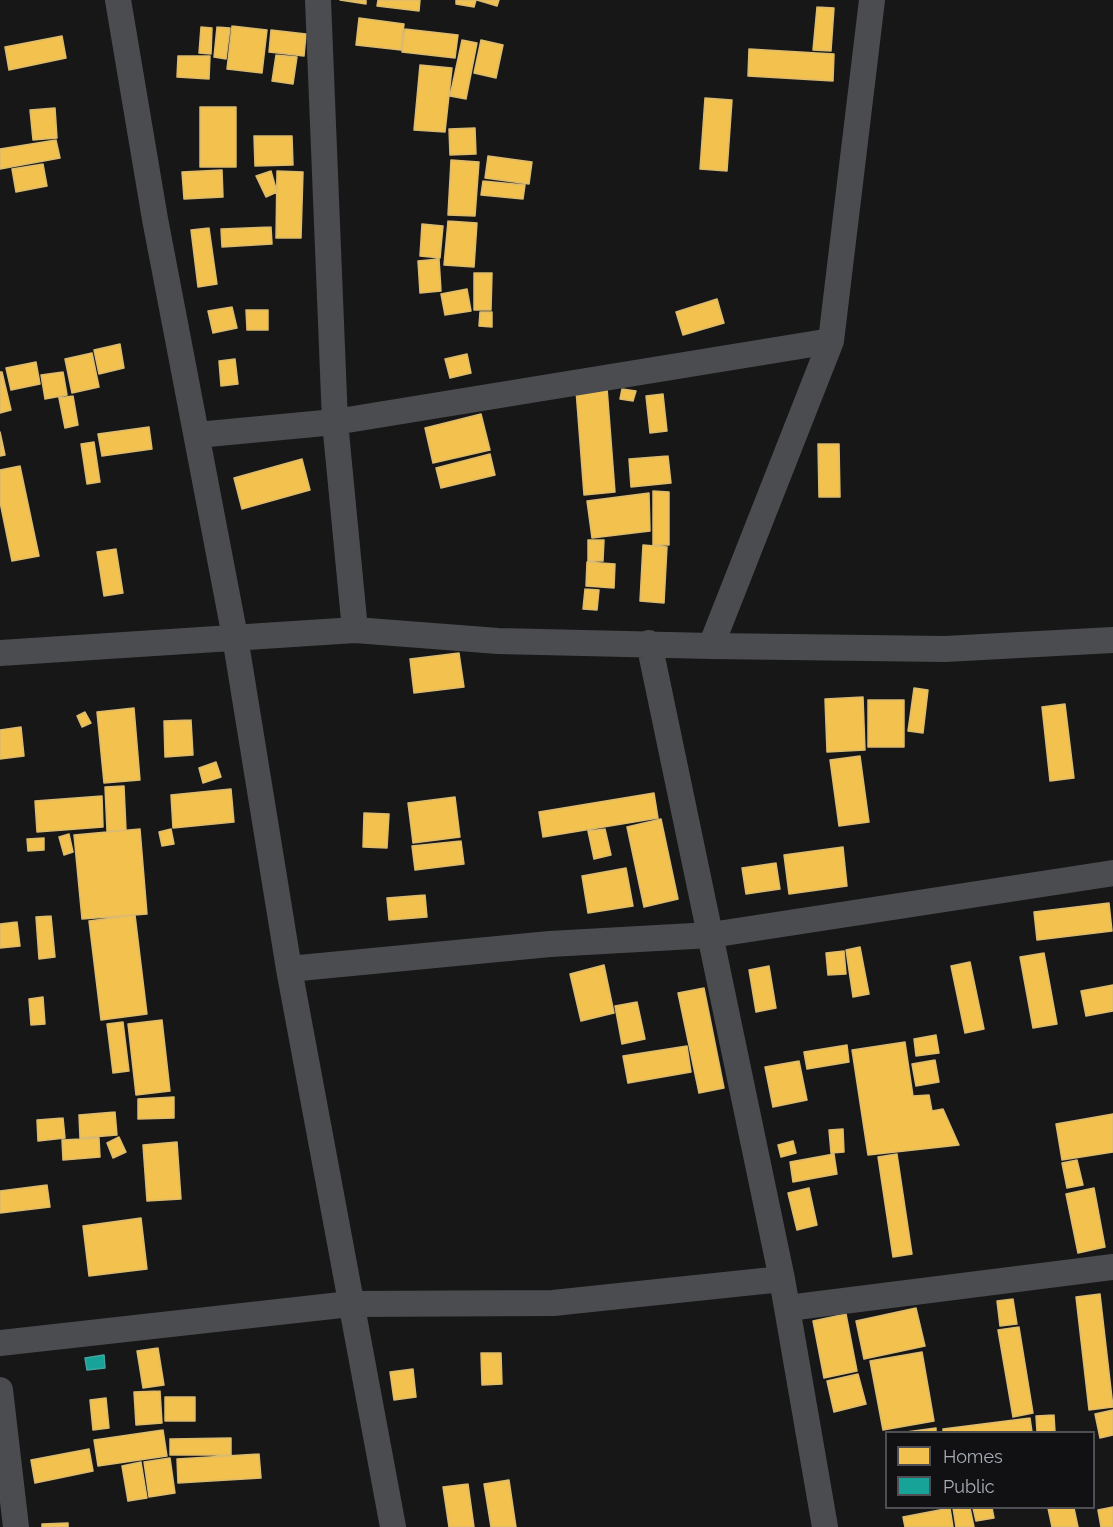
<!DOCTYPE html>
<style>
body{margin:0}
#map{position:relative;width:1113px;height:1527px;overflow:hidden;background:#171717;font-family:Raleway,sans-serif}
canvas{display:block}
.legend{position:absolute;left:885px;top:1431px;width:210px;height:78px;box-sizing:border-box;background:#111113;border:2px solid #4d4f55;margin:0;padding:8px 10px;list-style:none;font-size:18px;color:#a8adb8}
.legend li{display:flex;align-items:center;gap:12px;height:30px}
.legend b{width:30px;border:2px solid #4d4f55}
</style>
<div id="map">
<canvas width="1113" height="1527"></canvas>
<ul class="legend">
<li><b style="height:16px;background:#f2c14e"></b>Homes</li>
<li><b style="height:16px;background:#17a398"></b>Public</li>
</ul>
</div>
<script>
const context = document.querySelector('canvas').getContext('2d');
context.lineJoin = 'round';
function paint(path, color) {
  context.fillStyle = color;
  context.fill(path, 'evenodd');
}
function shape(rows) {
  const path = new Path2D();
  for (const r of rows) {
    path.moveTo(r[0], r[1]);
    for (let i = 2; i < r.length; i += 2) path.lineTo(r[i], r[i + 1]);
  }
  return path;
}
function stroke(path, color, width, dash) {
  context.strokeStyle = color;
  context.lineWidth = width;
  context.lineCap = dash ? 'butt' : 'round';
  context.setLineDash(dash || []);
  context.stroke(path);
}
const homes = shape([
 [340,0,366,0,366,4,340,0],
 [378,0,420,0,419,11,377,6,378,0],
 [456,0,476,0,474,7,456,4,456,0],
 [477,0,499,0,497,6,477,0],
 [817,7,834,8,831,51,813,50,817,7],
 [359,18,404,24,401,50,356,45,359,18],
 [232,26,267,30,262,73,227,69,232,26],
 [201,27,212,28,211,54,199,53,201,27],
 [217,27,230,28,226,59,214,57,217,27],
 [405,29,458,35,455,58,402,52,405,29],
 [271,30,306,34,304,56,269,52,271,30],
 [62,36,66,58,9,70,5,47,62,36],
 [462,40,477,43,466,99,450,96,462,40],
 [481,40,503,45,496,78,474,73,481,40],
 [749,49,834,54,833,81,748,76,749,49],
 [276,55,297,57,293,84,272,81,276,55],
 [178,56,210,56,209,79,177,77,178,56],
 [420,65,452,68,445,132,414,130,420,65],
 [705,98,732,100,727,171,700,169,705,98],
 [200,107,236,107,236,167,200,167,200,107],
 [55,108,57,138,33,140,30,110,55,108],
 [475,128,476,154,450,155,449,129,475,128],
 [254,136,292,136,293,165,255,166,254,136],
 [56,140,60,158,0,169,0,149,56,140],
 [488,156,532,162,529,184,485,178,488,156],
 [451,160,479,162,475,216,448,215,451,160],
 [43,164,47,186,16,192,12,169,43,164],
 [222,170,223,197,184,199,182,172,222,170],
 [271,171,277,192,266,197,256,176,271,171],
 [277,171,303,172,301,238,276,238,277,171],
 [483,181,525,185,523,199,481,195,483,181],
 [448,221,477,223,474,267,444,265,448,221],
 [422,224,443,226,440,258,420,256,422,224],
 [271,227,272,244,222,247,221,229,271,227],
 [209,228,217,284,198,287,191,230,209,228],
 [439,259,441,291,420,293,418,261,439,259],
 [474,273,492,273,491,310,474,310,474,273],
 [467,289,471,311,445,315,441,294,467,289],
 [717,299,724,323,683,335,676,312,717,299],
 [232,307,237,328,213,333,208,311,232,307],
 [246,310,268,310,268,330,247,330,246,310],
 [480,312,492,312,492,327,479,326,480,312],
 [120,344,124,368,99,374,94,350,120,344],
 [92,353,99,387,72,393,65,359,92,353],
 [467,354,471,373,450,378,445,359,467,354],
 [235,359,238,384,221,386,219,361,235,359],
 [36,362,40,384,11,390,6,368,36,362],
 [0,372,2,372,11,410,0,413,0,372],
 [63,372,67,395,45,399,41,375,63,372],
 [607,388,615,492,584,495,576,390,607,388],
 [622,389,636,391,633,401,620,399,622,389],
 [663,394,667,431,650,433,646,396,663,394],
 [73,396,78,425,65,428,59,398,73,396],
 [481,414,490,450,433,463,425,428,481,414],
 [149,427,152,449,102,456,98,434,149,427],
 [0,432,5,455,0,456,0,432],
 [94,442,100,482,87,484,81,444,94,442],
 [818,444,839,444,840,497,819,497,818,444],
 [490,454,495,475,441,488,436,468,490,454],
 [668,456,671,483,631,487,629,459,668,456],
 [302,459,310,490,242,509,234,478,302,459],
 [20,466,39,556,12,561,0,502,0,470,20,466],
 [653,491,669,492,669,545,653,545,653,491],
 [649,493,650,531,592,538,587,501,649,493],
 [588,540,604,540,603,561,588,561,588,540],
 [643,545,667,547,664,603,640,601,643,545],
 [116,549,123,593,104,596,97,552,116,549],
 [587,562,615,564,614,588,586,586,587,562],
 [585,589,599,590,597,610,583,609,585,589],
 [459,653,464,687,414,693,410,659,459,653],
 [914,688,928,690,923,733,908,731,914,688],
 [863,697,865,750,827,752,825,699,863,697],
 [868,700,904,700,904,747,868,747,868,700],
 [1065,704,1074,778,1050,781,1042,707,1065,704],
 [134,708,140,780,104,783,97,712,134,708],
 [85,712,91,723,82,727,77,716,85,712],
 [191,720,193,755,165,757,164,721,191,720],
 [21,727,24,756,0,759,0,730,21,727],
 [860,756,869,822,839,826,830,760,860,756],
 [216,762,221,777,203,783,199,768,216,762],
 [124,786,126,830,107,831,105,787,124,786],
 [231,789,234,822,173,828,171,795,231,789],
 [654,793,658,818,543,837,539,812,654,793],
 [102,796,103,827,37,832,35,801,102,796],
 [455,797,460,837,413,843,408,803,455,797],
 [364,813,389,814,387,848,363,847,364,813],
 [661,819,678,899,644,907,627,827,661,819],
 [140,829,147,914,82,919,74,835,140,829],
 [171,829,174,844,162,846,159,832,171,829],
 [605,829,611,855,594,859,588,831,605,829],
 [69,834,73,852,64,855,59,837,69,834],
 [44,838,44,850,28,851,27,839,44,838],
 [461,841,464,864,415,870,412,846,461,841],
 [843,847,847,886,789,894,784,855,843,847],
 [776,863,780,889,746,894,742,868,776,863],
 [626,868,633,906,588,913,582,876,626,868],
 [425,895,427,917,389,920,387,898,425,895],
 [1109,903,1112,931,1037,940,1034,912,1109,903],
 [135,915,147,1014,101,1020,89,921,135,915],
 [51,916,55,957,39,959,36,917,51,916],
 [17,922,20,946,0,948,0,924,17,922],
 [860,947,869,994,853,997,846,950,860,947],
 [844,951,846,974,828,975,826,953,844,951],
 [1044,953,1057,1024,1033,1028,1020,957,1044,953],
 [970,962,984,1029,965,1033,951,966,970,962],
 [604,965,614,1013,581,1021,570,974,604,965],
 [769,966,776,1008,756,1012,749,970,769,966],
 [1113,985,1113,1011,1086,1016,1081,991,1113,985],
 [704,988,724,1088,699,1093,678,993,704,988],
 [43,997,45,1024,31,1025,29,999,43,997],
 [637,1002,645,1039,622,1044,615,1006,637,1002],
 [162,1020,170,1091,136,1095,128,1024,162,1020],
 [123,1022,129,1071,113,1073,107,1024,123,1022],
 [936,1035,939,1053,916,1056,914,1039,936,1035],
 [905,1042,913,1096,929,1095,932,1111,943,1109,959,1145,868,1155,852,1050,905,1042],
 [847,1045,849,1062,807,1069,804,1052,847,1045],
 [687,1046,691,1072,628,1083,623,1056,687,1046],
 [935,1060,939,1082,916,1086,912,1064,935,1060],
 [799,1061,807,1100,773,1107,765,1067,799,1061],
 [174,1097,174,1118,138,1119,138,1099,174,1097],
 [115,1112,117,1135,80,1138,79,1115,115,1112],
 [1113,1114,1113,1152,1062,1160,1056,1124,1113,1114],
 [63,1118,65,1138,38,1141,37,1120,63,1118],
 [843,1129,844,1152,831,1153,829,1130,843,1129],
 [119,1137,126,1152,113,1158,107,1143,119,1137],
 [99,1138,100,1157,63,1160,62,1140,99,1138],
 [793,1141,796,1153,781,1157,778,1145,793,1141],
 [177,1142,181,1199,147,1201,143,1145,177,1142],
 [834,1154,837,1174,793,1182,790,1162,834,1154],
 [897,1154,912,1254,893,1257,878,1157,897,1154],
 [1077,1160,1083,1185,1067,1188,1062,1163,1077,1160],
 [47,1185,50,1207,0,1213,0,1191,47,1185],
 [809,1188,817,1225,797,1230,788,1193,809,1188],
 [1094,1188,1105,1247,1078,1253,1066,1194,1094,1188],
 [141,1218,147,1269,89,1276,83,1226,141,1218],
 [1100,1294,1113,1407,1089,1410,1076,1297,1100,1294],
 [1013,1299,1017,1324,1000,1326,997,1301,1013,1299],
 [916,1308,925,1346,864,1359,856,1321,916,1308],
 [846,1314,857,1371,824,1378,813,1321,846,1314],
 [1019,1327,1033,1413,1013,1417,998,1330,1019,1327],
 [158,1348,164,1385,143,1388,137,1351,158,1348],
 [922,1352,934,1421,883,1430,870,1361,922,1352],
 [481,1353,501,1353,502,1384,482,1385,481,1353],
 [413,1369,416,1397,394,1400,390,1372,413,1369],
 [858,1374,866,1404,834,1412,827,1381,858,1374],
 [160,1391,162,1423,136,1425,134,1392,160,1391],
 [165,1397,195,1397,195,1421,165,1421,165,1397],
 [106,1398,109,1428,93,1430,90,1400,106,1398],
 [1113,1410,1113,1435,1100,1438,1095,1414,1113,1410],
 [1054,1415,1055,1432,1037,1432,1036,1416,1054,1415],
 [1030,1418,1032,1432,943,1432,943,1429,1030,1418],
 [936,1428,936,1432,906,1432,936,1428],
 [163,1430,167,1456,98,1466,94,1440,163,1430],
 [231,1438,231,1455,170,1455,170,1439,231,1438],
 [89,1449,93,1471,35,1483,31,1460,89,1449],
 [259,1454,261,1478,178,1483,177,1459,259,1454],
 [170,1458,175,1493,149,1497,144,1462,170,1458],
 [141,1462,147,1498,128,1501,122,1466,141,1462],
 [509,1480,516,1527,491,1527,484,1484,509,1480],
 [468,1484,474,1527,449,1527,443,1487,468,1484],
 [1113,1507,1113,1527,1101,1527,1098,1510,1113,1507],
 [950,1508,953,1527,905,1527,903,1517,950,1508],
 [953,1508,970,1508,974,1527,956,1527,953,1508],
 [973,1508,992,1508,994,1518,976,1521,973,1508],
 [1048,1508,1074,1508,1078,1527,1052,1527,1048,1508],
 [68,1523,68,1527,42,1527,42,1524,68,1523]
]);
paint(homes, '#f2c14e');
stroke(homes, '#dcbb6e', 1.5);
const public = shape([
 [104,1355,105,1368,87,1370,85,1358,104,1355]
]);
paint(public, '#17a398');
stroke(public, '#42a6a2', 1.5);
stroke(shape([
 [118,0,155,219,235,637,289,969,393,1527],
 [318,0,335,422,355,630],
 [197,435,335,422,831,341],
 [649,643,782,1279,825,1527],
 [711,646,831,341,872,0],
 [0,653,355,630,498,641,711,646,945,649,1113,640],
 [289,969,550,944,711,935,1113,873],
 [788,1308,1113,1267],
 [0,1343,350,1304,553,1303,782,1279],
 [0,1390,16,1527]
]), '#4b4c50', 26);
</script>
